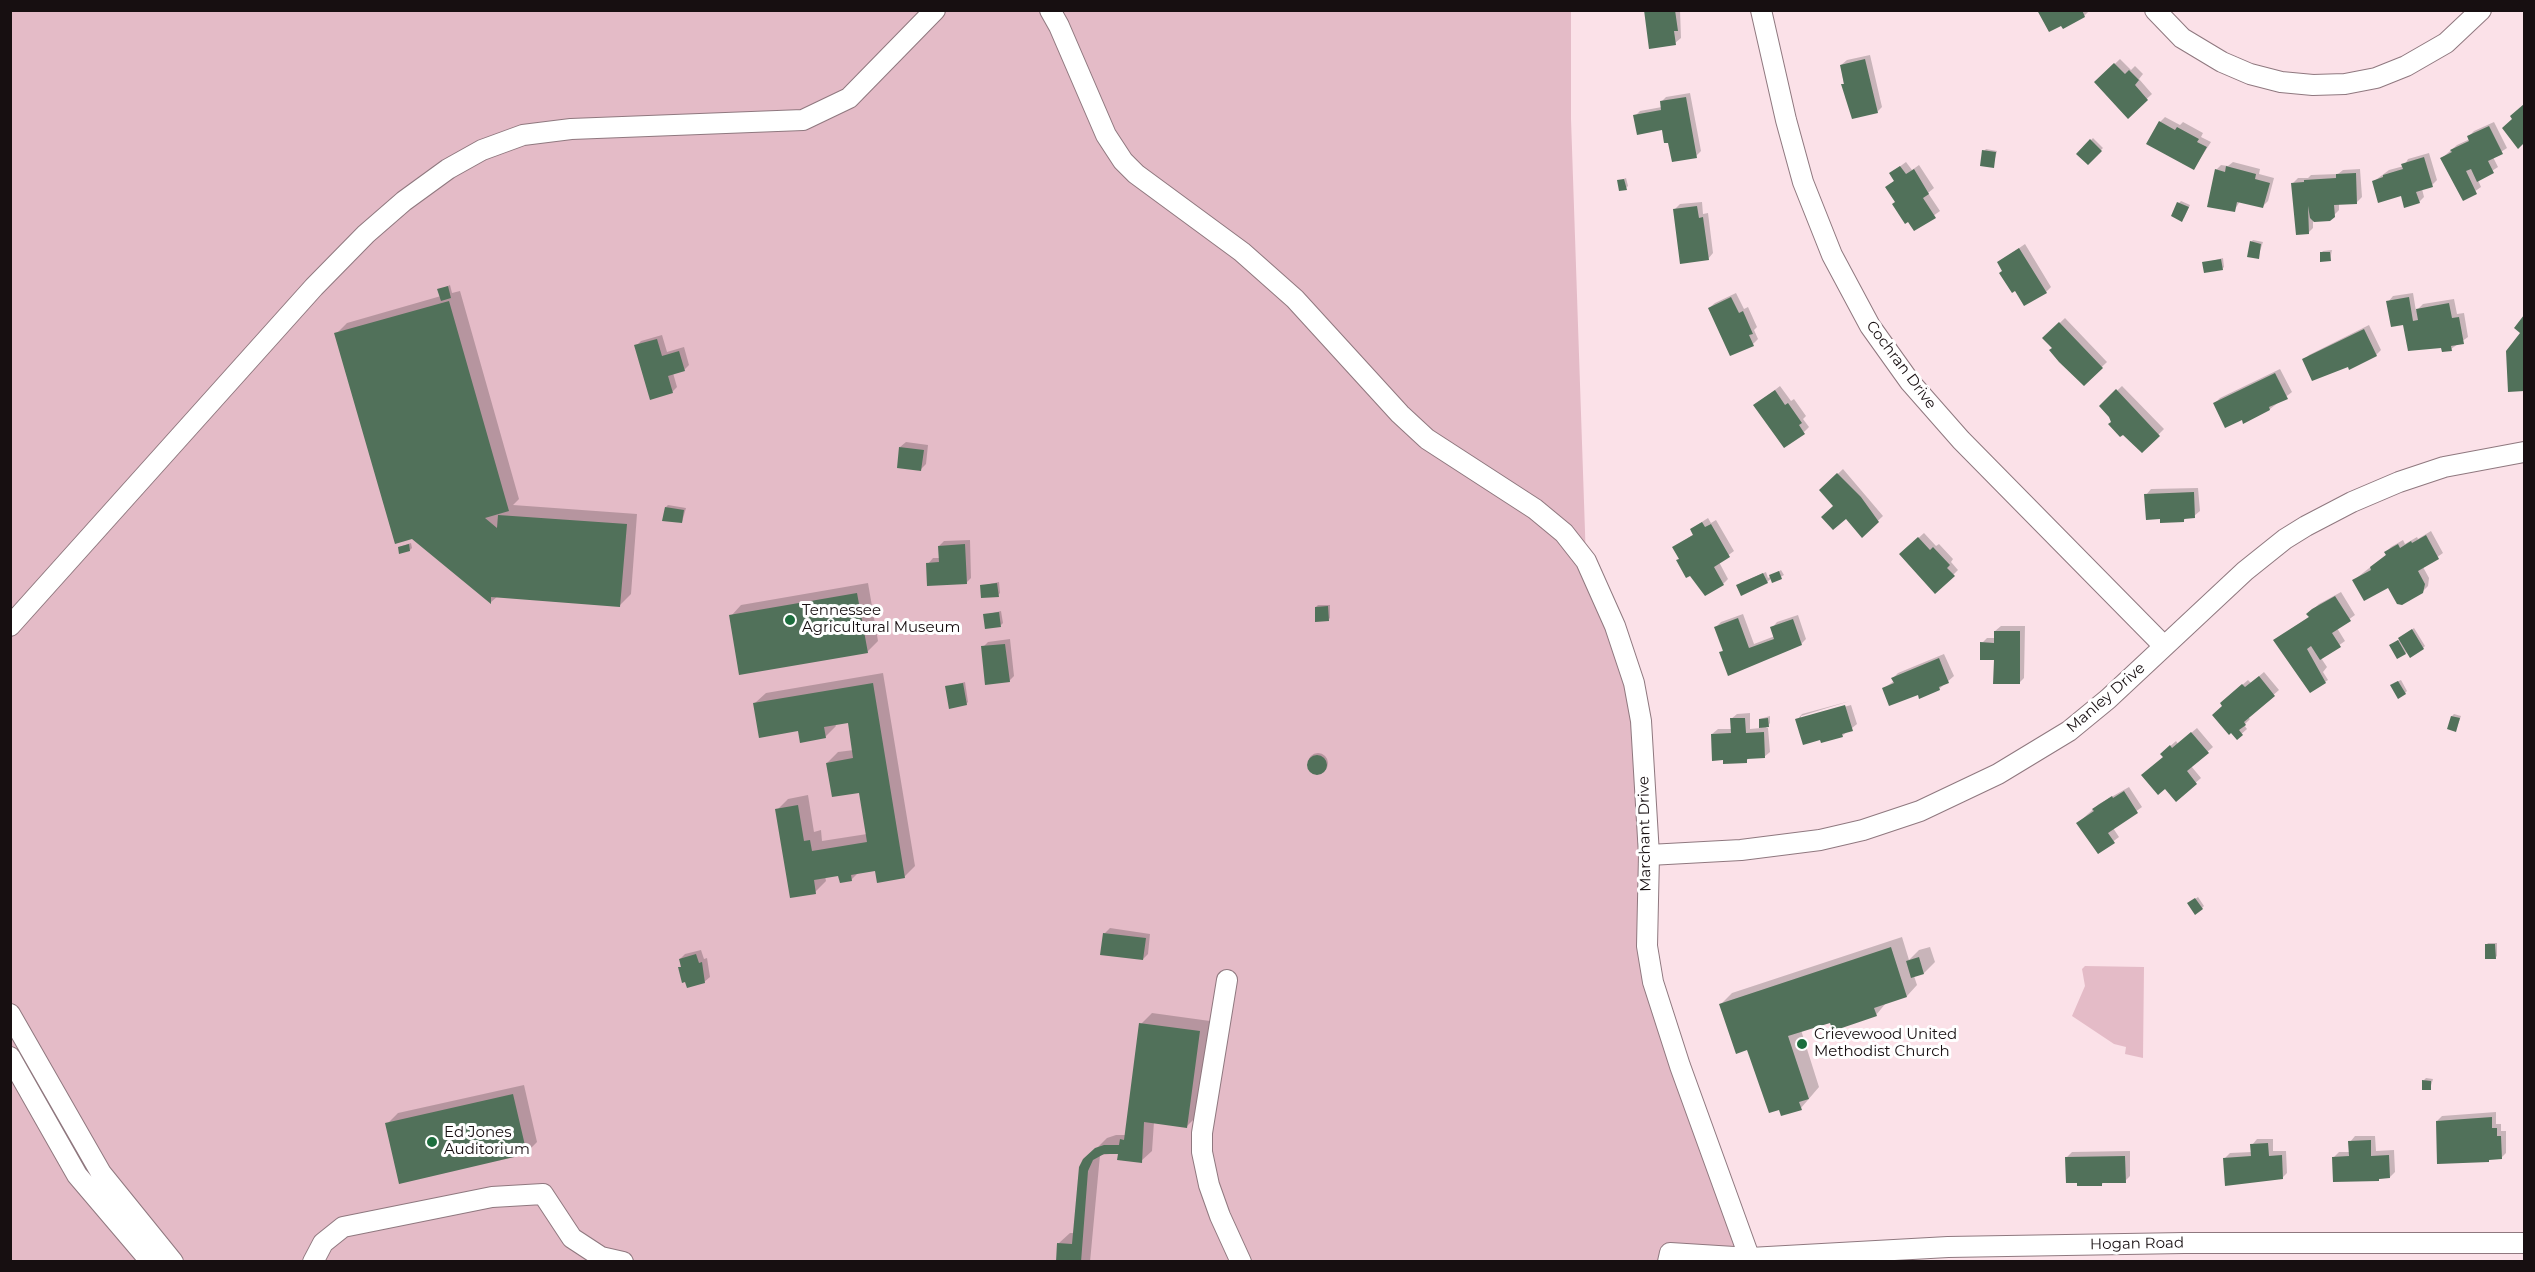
<!DOCTYPE html>
<style>
body{margin:0}
#map{position:relative;width:2535px;height:1272px;overflow:hidden;background:#fbe1e8;font-family:Montserrat,sans-serif}
canvas{display:block}
.frame{position:absolute;inset:0;border:12px solid #170f11;pointer-events:none}
</style>
<div id="map">
<canvas width="2535" height="1272"></canvas>
<div class="frame"></div>
</div>
<script>
const context = document.querySelector('canvas').getContext('2d');
context.lineJoin = 'round';
function paint(path, color) {
  context.fillStyle = color;
  context.fill(path, 'evenodd');
}
function shape(rows) {
  const path = new Path2D();
  for (const r of rows) {
    if (r.length === 3) {
      path.moveTo(r[0] + r[2], r[1]);
      path.arc(r[0], r[1], r[2], 0, 2 * Math.PI);
      continue;
    }
    path.moveTo(r[0], r[1]);
    for (let i = 2; i < r.length; i += 2) path.lineTo(r[i], r[i + 1]);
  }
  return path;
}
function stroke(path, color, width, dash) {
  context.strokeStyle = color;
  context.lineWidth = width;
  context.lineCap = dash ? 'butt' : 'round';
  context.setLineDash(dash || []);
  context.stroke(path);
}
function label(font, color, halo, rows, align = 'center') {
  context.font = font + ' Montserrat,sans-serif';
  context.lineWidth = 6;
  context.setLineDash([]);
  context.textBaseline = 'middle';
  context.strokeStyle = halo;
  context.fillStyle = color;
  for (const [text, x, y, turn = 0] of rows) {
    context.save();
    context.translate(x, y);
    context.rotate((+turn || 0) * Math.PI / 180);
    context.textAlign = isNaN(turn) ? turn : align;
    if (halo) context.strokeText(text, 0, 0);
    context.fillText(text, 0, 0);
    context.restore();
  }
}
paint(shape([
 [10,11,1571,11,1571,119,1586,561,1634,683,1647,946,1751,1261,11,1261],
 [2085,966,2144,967,2143,1058,2125,1054,2126,1047,2114,1044,2072,1016,2085,986,2082,969]
]), '#e4bbc7');
paint(shape([
 [1646,10,1680,10,1681,38,1675,43],
 [2039,10,2089,11,2084,16,2061,24],
 [1870,55,1882,107,1877,112,1846,100,1841,65,1847,60],
 [2120,59,2131,70,2135,66,2143,74,2139,79,2152,94,2128,116,2096,82],
 [1690,93,1701,151,1696,156,1670,141,1663,129,1635,116,1640,111,1662,107,1661,102,1666,97],
 [2524,105,2524,141,2518,146,2514,119,2517,111],
 [2165,117,2180,125,2183,122,2203,133,2201,137,2211,142,2194,168,2160,122],
 [2494,122,2507,148,2493,157,2498,167,2478,180,2481,187,2464,199,2442,158,2457,145,2470,139,2469,136,2474,131],
 [2093,138,2103,148,2088,163,2078,154],
 [1986,149,1997,151,1993,166,1984,151],
 [2429,153,2437,180,2432,185,2422,189,2424,197,2419,202,2373,182,2389,170,2404,166,2408,159],
 [1906,162,1912,170,1919,165,1934,188,1928,193,1940,211,1915,229,1887,187,1895,180,1891,173],
 [2233,162,2260,169,2259,174,2274,178,2268,201,2263,206,2240,201,2234,211,2216,170,2221,165,2228,166],
 [2360,169,2362,197,2357,202,2339,203,2339,210,2333,216,2313,220,2313,228,2308,233,2293,183,2298,178,2308,178,2311,175,2338,174,2343,170],
 [1626,178,1628,186,1626,188,1619,181],
 [2181,201,2190,205,2184,218,2179,203],
 [1702,202,1703,214,1708,213,1713,253,1708,259,1675,209,1680,204],
 [2253,240,2263,242,2258,257,2251,242],
 [2025,244,2051,287,2046,292,2004,270,1999,262],
 [2332,250,2330,260,2321,253,2323,251],
 [2223,258,2224,267,2222,269,2204,263],
 [450,285,452,293,460,291,519,499,513,505,637,514,631,594,620,605,498,596,491,602,336,334,347,323,441,296,439,290],
 [1736,293,1744,309,1748,307,1757,327,1754,330,1758,339,1753,344,1709,308,1715,303],
 [2413,293,2416,311,2423,304,2454,299,2457,314,2464,313,2468,337,2451,349,2442,347,2405,323,2388,302,2393,296],
 [2524,317,2524,390,2509,390,2522,332,2516,328],
 [2065,318,2107,362,2084,384,2044,338],
 [2369,325,2381,350,2376,355,2349,365,2304,360,2309,355],
 [662,335,667,352,684,347,689,365,684,370,673,373,677,387,672,392,636,346,641,341],
 [2280,369,2292,392,2270,409,2242,418,2215,403,2220,398],
 [1780,386,1791,401,1794,399,1806,416,1803,419,1809,427,1804,432,1755,405],
 [2122,386,2164,429,2142,451,2113,422,2101,406],
 [906,442,928,445,926,464,921,469,900,447],
 [1843,469,1883,516,1862,536,1835,506,1826,485],
 [2198,488,2200,511,2194,516,2187,517,2183,521,2161,518,2146,495,2151,489],
 [668,505,686,508,682,522,666,507],
 [1708,518,1711,523,1716,520,1734,551,1719,562,1728,579,1723,584,1680,558,1674,547,1694,534,1691,529],
 [2431,531,2443,553,2423,567,2429,578,2428,586,2422,592,2354,580,2387,554,2386,552,2391,547,2403,540,2405,544,2417,537,2418,539],
 [1924,533,1936,546,1939,544,1953,559,1951,562,1958,570,1936,592,1901,554],
 [970,540,971,578,966,583,928,564,933,558,940,558,939,546,944,541],
 [411,543,412,548,410,550,399,547],
 [1781,570,1784,575,1773,581,1772,578,1767,582,1740,583,1766,572,1768,578],
 [999,582,1000,593,998,595,981,586],
 [868,583,878,641,867,652,731,616,741,605],
 [2341,592,2355,615,2337,628,2345,641,2321,658,2327,667,2323,672,2328,680,2311,691,2275,640,2310,616,2308,614,2319,604],
 [1318,605,1330,605,1330,618,1328,620,1316,607],
 [1001,611,1003,623,1001,625,985,615],
 [1743,614,1754,644,1775,636,1772,628,1777,622,1798,615,1806,639,1801,644,1721,652,1724,649,1716,627,1721,622],
 [2001,626,2025,626,2024,678,2019,683,1982,643,1987,638,1995,638,1995,631],
 [2414,628,2425,646,2423,648,2405,653,2393,644],
 [1010,639,1014,676,1009,681,983,647,988,642],
 [1944,654,1954,676,1939,689,1919,694,1883,689,1894,681,1893,678,1898,673],
 [2264,672,2279,690,2248,717,2250,719,2244,725,2247,729,2237,738,2224,706,2227,698,2248,680,2251,683],
 [883,673,915,866,904,877,876,869,859,872,851,880,839,874,825,876,826,881,815,892,777,810,788,799,808,795,814,832,821,830,822,841,867,834,860,791,827,763,838,752,854,750,849,721,835,724,836,726,825,737,799,730,755,703,766,693],
 [2401,680,2407,691,2405,693,2394,683],
 [965,682,968,702,966,704,947,687],
 [1850,701,1801,716,1801,719,1851,705,1857,724,1842,736,1797,720,1802,714],
 [1750,713,1750,729,1761,728,1760,719,1770,716,1770,723,1766,728,1768,728,1770,752,1764,757,1750,757,1746,761,1712,734,1718,729,1732,729,1731,719,1737,714],
 [2454,714,2461,716,2456,730,2452,716],
 [2197,728,2213,747,2191,766,2201,778,2176,800,2164,756,2167,749,2176,741,2178,744],
 [1318,763,10],
 [2129,787,2142,807,2113,828,2119,837,2099,852,2078,823,2099,804],
 [2198,897,2204,906,2202,908,2191,902],
 [1110,928,1150,934,1148,954,1143,959,1104,934],
 [1902,937,1909,960,1919,950,1930,947,1935,962,1924,973,1914,976,1917,985,1907,996,1886,1003,1876,1015,1831,1021,1801,1030,1819,1087,1801,1108,1748,1048,1721,1004,1732,993],
 [2488,943,2497,943,2497,956,2495,958,2486,945],
 [701,950,704,959,707,958,710,977,704,982,680,968,682,966,680,959,685,954],
 [1152,1013,1210,1021,1198,1115,1187,1126,1154,1122,1152,1151,1141,1161,1120,1153,1100,1155,1090,1262,1057,1262,1059,1243,1070,1233,1075,1233,1082,1163,1107,1138,1116,1135,1127,1135,1141,1024],
 [2426,1078,2433,1079,2430,1089,2424,1080],
 [524,1085,537,1142,526,1153,387,1124,398,1113],
 [2496,1112,2496,1124,2501,1124,2501,1131,2506,1131,2506,1153,2501,1158,2437,1121,2442,1116],
 [2355,1136,2375,1136,2376,1151,2394,1150,2395,1172,2390,1177,2379,1179,2334,1157,2339,1152,2350,1152,2350,1142],
 [2257,1139,2273,1139,2273,1151,2286,1151,2287,1173,2282,1178,2225,1158,2230,1153,2252,1152,2252,1145],
 [2130,1151,2130,1176,2125,1181,2105,1181,2101,1185,2067,1157,2072,1152],
 [546,1261,546,1262,482,1262]
]), '#0003');
paint(shape([
 [1644,10,1675,10,1678,31,1674,31,1676,45,1649,49],
 [2037,10,2082,10,2085,17,2063,29,2061,26,2049,32],
 [1865,59,1878,113,1852,119,1841,84,1844,84,1840,65],
 [2114,63,2125,74,2129,70,2139,80,2135,85,2148,100,2128,119,2094,82],
 [1686,97,1697,158,1672,162,1668,143,1664,143,1662,130,1637,135,1633,115,1661,110,1660,101],
 [2524,104,2524,143,2518,149,2502,128,2512,119,2510,116],
 [2159,121,2175,130,2177,127,2199,139,2197,142,2207,147,2194,170,2146,144],
 [2489,126,2503,154,2488,161,2494,173,2477,182,2471,169,2466,171,2477,194,2463,201,2440,158,2452,152,2450,150,2469,141,2467,136],
 [2090,139,2102,151,2088,165,2076,154],
 [1982,150,1996,152,1994,168,1980,166],
 [2424,157,2433,187,2416,192,2420,203,2404,208,2401,196,2378,203,2372,181,2383,177,2383,175,2403,169,2401,164],
 [1900,166,1906,174,1914,169,1929,194,1923,198,1936,218,1914,231,1908,222,1905,224,1892,204,1895,202,1885,187,1894,181,1889,173],
 [2226,166,2256,174,2255,179,2270,183,2263,208,2237,202,2235,212,2207,207,2215,169,2225,172],
 [2356,173,2357,204,2334,205,2335,217,2330,221,2314,222,2310,218,2308,206,2309,234,2296,235,2291,183,2304,182,2304,180,2336,178,2336,174],
 [1624,179,1627,190,1619,191,1617,180],
 [2177,202,2189,207,2182,222,2171,216],
 [1697,206,1699,218,1703,217,1709,260,1680,264,1673,209],
 [2250,241,2261,244,2259,259,2247,257],
 [2019,248,2047,293,2024,306,2015,291,2012,293,1999,273,2002,271,1997,262],
 [2320,252,2330,252,2331,261,2320,262],
 [2221,259,2223,270,2204,273,2202,262],
 [448,286,451,298,441,301,437,289],
 [1731,297,1739,313,1743,311,1753,334,1749,335,1754,346,1730,356,1708,308],
 [2409,297,2413,321,2418,320,2416,309,2449,303,2452,318,2459,317,2464,344,2451,346,2452,351,2442,352,2441,348,2408,351,2403,325,2391,327,2386,301],
 [449,301,509,511,485,518,497,528,498,515,627,524,620,607,491,597,491,604,412,539,395,544,334,333],
 [2524,315,2524,391,2508,392,2506,351,2520,333,2514,328],
 [2059,322,2103,368,2084,386,2059,362,2049,350,2052,348,2042,338],
 [2364,329,2377,356,2349,370,2348,367,2312,381,2302,359],
 [657,339,662,356,679,351,685,371,668,376,673,393,650,400,634,345],
 [2275,373,2288,399,2269,407,2270,410,2243,424,2242,420,2225,428,2213,403],
 [2116,389,2160,436,2142,453,2123,435,2120,437,2108,424,2111,422,2109,417,2099,406],
 [1775,390,1785,405,1788,403,1802,423,1799,425,1805,434,1784,448,1753,405],
 [899,447,924,450,921,471,897,468],
 [1837,473,1861,497,1879,522,1862,538,1846,519,1833,530,1821,517,1833,506,1819,490],
 [2194,492,2195,518,2184,519,2184,522,2160,523,2160,519,2146,520,2144,494],
 [665,507,684,510,682,523,662,521],
 [1702,522,1705,527,1711,524,1730,557,1714,567,1724,585,1705,596,1690,576,1686,578,1676,560,1679,559,1672,547,1693,535,1690,529],
 [2426,535,2439,559,2418,571,2425,584,2423,593,2402,605,2397,604,2388,588,2364,601,2352,580,2371,570,2370,567,2386,555,2384,552,2398,544,2400,548,2411,541,2412,543],
 [1918,537,1930,550,1933,547,1950,565,1947,568,1955,576,1935,594,1899,554],
 [409,544,410,551,399,554,398,547],
 [965,544,967,584,927,586,926,563,939,562,938,546],
 [1779,571,1782,579,1772,583,1769,575],
 [1763,573,1768,583,1741,596,1736,585],
 [997,583,999,597,981,598,980,585],
 [857,593,868,653,739,675,729,615],
 [2335,596,2351,621,2332,633,2341,647,2320,660,2311,646,2307,649,2326,683,2310,693,2273,640,2309,617,2306,614,2312,609],
 [1328,606,1329,621,1315,622,1315,607],
 [999,612,1001,627,985,629,983,614],
 [1738,618,1749,648,1774,639,1770,627,1793,619,1802,645,1728,676,1719,652,1723,651,1714,627],
 [2412,629,2424,649,2410,658,2398,638],
 [1994,631,2020,631,2020,684,1993,684,1994,660,1980,660,1980,642,1994,643],
 [2398,640,2406,654,2397,659,2389,645],
 [1005,644,1010,682,985,685,981,646],
 [1939,658,1949,683,1939,687,1940,690,1919,699,1918,695,1889,706,1882,688,1894,683,1891,678],
 [2259,676,2275,696,2244,722,2246,725,2239,730,2243,735,2237,740,2231,733,2229,735,2212,715,2222,706,2220,703,2242,684,2245,687],
 [2398,681,2406,694,2398,699,2390,685],
 [873,683,905,878,877,883,875,871,851,875,852,881,840,883,838,876,814,880,816,894,790,898,775,809,798,805,804,841,810,840,812,851,867,842,859,793,832,797,826,763,853,758,848,723,824,727,826,738,800,743,798,731,759,738,753,703],
 [963,683,967,705,949,709,945,686],
 [1845,705,1853,731,1842,734,1843,737,1821,743,1820,740,1803,745,1795,719],
 [2451,716,2460,718,2456,732,2447,729],
 [1730,718,1745,718,1746,733,1764,732,1765,758,1747,759,1747,763,1723,764,1723,760,1712,761,1711,734,1731,733],
 [1768,718,1769,727,1759,728,1759,719],
 [2191,732,2209,753,2187,771,2197,784,2176,802,2165,789,2158,795,2141,775,2163,757,2160,754,2170,745,2172,748],
 [1317,765,10],
 [2124,791,2138,813,2108,833,2115,843,2098,854,2076,823,2094,811,2092,809,2112,796,2113,798],
 [2195,898,2203,909,2195,915,2187,903],
 [1103,933,1146,938,1143,960,1100,955],
 [2485,944,2495,944,2496,959,2485,959],
 [1891,947,1907,997,1874,1008,1877,1016,1833,1031,1830,1023,1788,1036,1809,1099,1799,1102,1802,1110,1781,1116,1779,1110,1769,1113,1747,1050,1736,1054,1719,1004],
 [696,954,699,963,702,962,705,983,687,988,685,982,682,983,678,967,681,967,679,959],
 [1919,957,1924,974,1911,978,1906,961],
 [1139,1023,1200,1031,1187,1128,1144,1122,1142,1163,1117,1160,1118,1154,1104,1154,1093,1160,1088,1171,1081,1262,1056,1262,1057,1243,1072,1244,1079,1167,1083,1159,1095,1148,1104,1145,1119,1145,1120,1139,1124,1140],
 [2422,1080,2431,1081,2431,1090,2422,1090],
 [513,1094,527,1154,399,1184,385,1123],
 [2492,1117,2492,1128,2497,1128,2497,1136,2501,1136,2502,1159,2489,1160,2489,1162,2437,1164,2436,1121],
 [2371,1140,2371,1156,2389,1155,2390,1178,2379,1179,2379,1181,2333,1182,2332,1157,2349,1156,2348,1141],
 [2268,1143,2269,1156,2282,1155,2283,1179,2225,1186,2223,1158,2251,1156,2250,1144],
 [2125,1156,2126,1183,2102,1183,2102,1186,2077,1186,2077,1183,2066,1183,2065,1157]
]), '#51715a');
const minor = shape([
 [1050,10,1059,26,1106,135,1123,161,1136,174,1242,252,1295,299,1400,414,1427,439,1535,509,1564,533,1586,561,1615,626,1634,683,1641,721,1649,855,1647,946,1653,982,1680,1066,1751,1262],
 [1761,10,1786,120,1803,182,1832,255,1870,326,1910,382,1961,440,2164,646],
 [2155,10,2182,38,2222,62,2250,74,2281,82,2313,85,2345,84,2376,78,2406,66,2446,43,2481,10],
 [10,626,314,287,366,234,404,201,448,169,482,150,523,135,571,129,803,120,849,98,935,10],
 [1649,855,1741,850,1820,840,1863,830,1920,811,1998,774,2069,731,2108,699,2245,571,2285,539,2306,526,2352,502,2399,482,2444,467,2524,452],
 [1227,980,1202,1133,1202,1152,1209,1185,1220,1216,1241,1262],
 [10,1014,101,1173,173,1262],
 [10,1057,77,1175,151,1262],
 [313,1262,323,1243,343,1227,492,1197,543,1194,572,1238,601,1257,623,1262],
 [1668,1262,1670,1253,1750,1258,1948,1247,2184,1243,2524,1243]
]);
stroke(minor, '#8f787f', 22);
stroke(minor, '#fff', 20);
for (const [x, y, r, color] of [
 [790,620,6,"#1d6e3e"],
 [1802,1044,6,"#1d6e3e"],
 [432,1142,6,"#1d6e3e"]
]) {
  const dot = new Path2D();
  dot.arc(x, y, r, 0, 2 * Math.PI);
  context.fillStyle = color;
  context.fill(dot);
  stroke(dot, '#fff', 2);
}
label('15px', '#170f11', '#fff', [
 ["Cochran Drive",1901,365,53],
 ["Manley Drive",2106,698,-41],
 ["Marchant Drive",1645,834,-91],
 ["Hogan Road",2137,1244,-1]
]);
label('15px', '#170f11', '#fff', [
 ["Tennessee",802,611],
 ["Agricultural Museum",802,628],
 ["Crievewood United",1814,1035],
 ["Methodist Church",1814,1052],
 ["Ed Jones",444,1133],
 ["Auditorium",444,1150]
], 'left');
</script>
